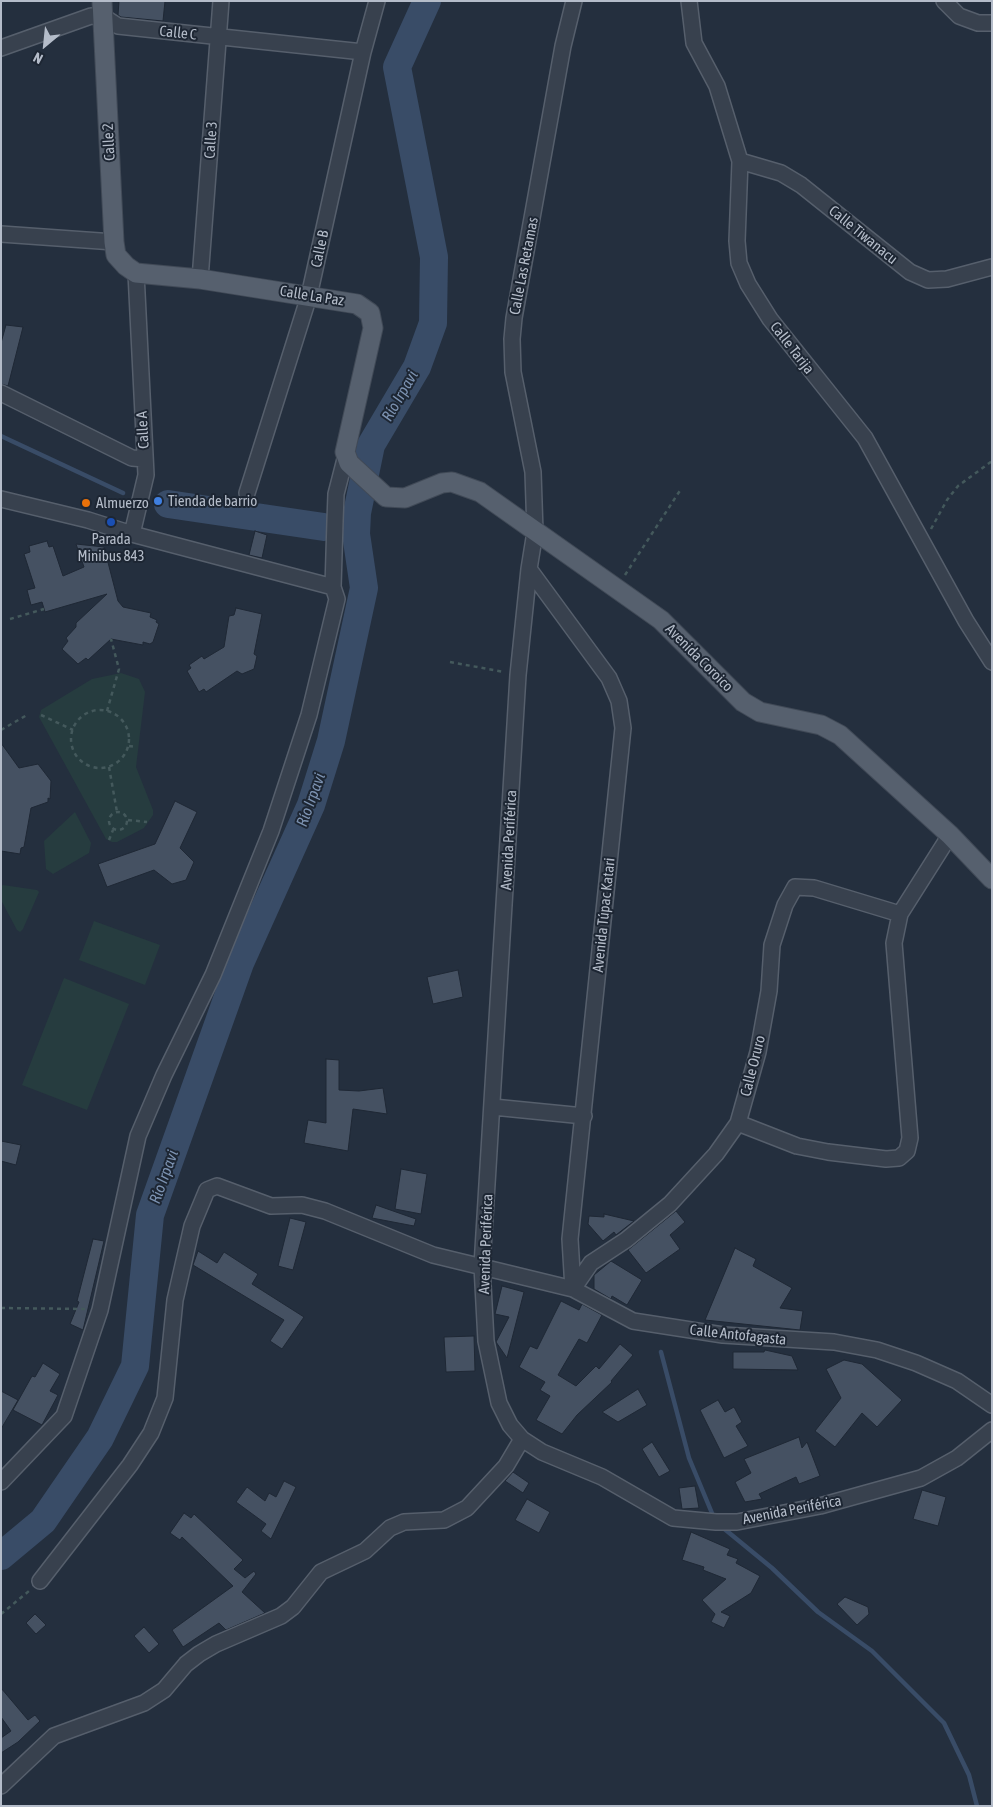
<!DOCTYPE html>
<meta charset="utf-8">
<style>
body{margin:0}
#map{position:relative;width:993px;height:1807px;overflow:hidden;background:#242f3e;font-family:"Asap Condensed",sans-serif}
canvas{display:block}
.frame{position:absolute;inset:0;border:2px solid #b4bcc9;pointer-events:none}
.north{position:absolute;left:20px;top:20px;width:50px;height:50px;-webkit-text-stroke:4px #1d2633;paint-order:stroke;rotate:208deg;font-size:14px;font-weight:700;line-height:20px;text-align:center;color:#b4bcc9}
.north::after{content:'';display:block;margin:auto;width:18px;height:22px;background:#b4bcc9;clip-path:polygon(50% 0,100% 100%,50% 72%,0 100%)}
</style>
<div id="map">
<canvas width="993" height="1807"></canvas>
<div class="frame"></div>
<div class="north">N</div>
</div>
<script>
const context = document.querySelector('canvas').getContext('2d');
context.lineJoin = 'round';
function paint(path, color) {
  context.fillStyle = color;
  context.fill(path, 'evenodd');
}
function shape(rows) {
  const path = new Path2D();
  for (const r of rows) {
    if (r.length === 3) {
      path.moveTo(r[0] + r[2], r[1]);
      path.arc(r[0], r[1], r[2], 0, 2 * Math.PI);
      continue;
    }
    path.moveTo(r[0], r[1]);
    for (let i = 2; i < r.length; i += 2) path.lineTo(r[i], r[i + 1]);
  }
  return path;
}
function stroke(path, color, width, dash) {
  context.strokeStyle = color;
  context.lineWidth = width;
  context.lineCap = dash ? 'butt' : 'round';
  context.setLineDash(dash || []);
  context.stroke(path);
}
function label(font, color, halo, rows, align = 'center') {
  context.font = font + ' "Asap Condensed",sans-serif';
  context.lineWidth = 4;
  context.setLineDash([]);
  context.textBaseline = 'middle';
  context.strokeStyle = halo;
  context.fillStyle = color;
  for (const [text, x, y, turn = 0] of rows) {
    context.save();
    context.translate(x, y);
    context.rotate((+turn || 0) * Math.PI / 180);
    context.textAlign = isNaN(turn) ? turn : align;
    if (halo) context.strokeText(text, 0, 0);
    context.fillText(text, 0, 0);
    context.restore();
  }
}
paint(shape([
 [121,673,139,679,145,692,136,767,153,810,153,815,144,828,117,842,112,842,106,839,39,717,41,710,92,679],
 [75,812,91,843,89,853,53,874,46,869,44,841],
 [3,885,37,890,39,892,23,929,20,932,17,930,1,900,1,886],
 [94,921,160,945,145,985,79,960],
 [64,978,129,1004,87,1110,22,1085]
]), '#263c3f');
stroke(shape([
 [1,436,123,493],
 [661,1352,689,1458,714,1518],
 [722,1527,772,1568,818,1612,872,1651,944,1723,969,1775,977,1806]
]), '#394c67', 4.5);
stroke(shape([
 [168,504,324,527],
 [1,1556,43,1521,100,1438,135,1366,150,1215,240,963,311,805,331,741,364,588,356,534,357,513,371,445,417,367,433,323,434,257,397,67,427,1]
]), '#394c67', 28);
const building = shape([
 [119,1,165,1,163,21,121,17,118,15,119,1],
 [6,325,23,327,8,386,1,384,1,343,6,325],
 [255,531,267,535,262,558,249,555,255,531],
 [47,541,49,547,53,546,63,576,84,567,76,544,104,547,118,601,123,607,151,613,150,617,157,620,156,622,159,624,153,642,150,644,143,642,143,645,111,639,88,660,86,658,78,664,62,649,68,641,66,638,76,627,76,623,107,594,45,612,42,602,31,605,27,590,35,588,24,554,30,552,29,546,47,541],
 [236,608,262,614,254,654,257,656,254,669,242,674,237,671,206,692,204,689,199,692,187,671,191,668,189,665,202,656,204,659,224,647,229,616,234,615,236,608],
 [1,743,19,768,38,764,51,781,50,799,48,798,48,802,31,808,24,847,21,848,20,854,1,851,1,743],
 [175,801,197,812,180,848,194,862,186,880,172,884,154,870,107,887,98,864,155,844,175,801],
 [458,970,463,997,433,1004,427,977,458,970],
 [326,1059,339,1060,339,1090,359,1091,383,1088,387,1114,353,1109,348,1151,304,1143,308,1120,326,1123,326,1059],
 [1,1141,21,1145,16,1165,1,1161,1,1141],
 [401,1169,427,1174,421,1214,395,1209,401,1169],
 [376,1205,416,1219,414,1226,372,1218,376,1205],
 [676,1211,685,1222,670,1235,680,1249,646,1273,628,1250,676,1211],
 [604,1214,634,1221,616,1235,614,1232,603,1241,588,1224,589,1216,604,1217,604,1214],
 [290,1218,306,1222,293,1270,278,1266,290,1218],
 [93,1239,104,1241,83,1330,70,1324,79,1302,77,1301,93,1239],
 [735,1248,756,1259,753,1266,792,1288,780,1308,803,1311,800,1330,705,1320,735,1248],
 [198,1251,217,1263,224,1252,258,1274,252,1284,304,1317,282,1349,270,1341,284,1320,193,1265,198,1251],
 [611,1261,642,1280,627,1305,612,1296,611,1299,594,1289,594,1275,611,1261],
 [502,1286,524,1292,507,1358,496,1342,509,1317,495,1314,502,1286],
 [561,1301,579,1310,582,1304,602,1315,587,1343,579,1339,558,1375,576,1386,596,1366,599,1369,620,1344,633,1355,611,1381,612,1382,577,1415,562,1434,536,1420,550,1396,540,1390,545,1382,519,1367,530,1346,537,1349,561,1301],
 [474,1336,475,1371,446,1372,444,1337,474,1336],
 [765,1350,792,1356,798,1370,733,1369,733,1352,764,1352,765,1350],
 [844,1360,862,1364,902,1400,877,1427,862,1413,835,1447,815,1431,841,1398,826,1369,844,1360],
 [43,1363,60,1374,50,1391,58,1395,42,1425,13,1410,32,1376,35,1377,43,1363],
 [638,1389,647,1405,618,1422,602,1412,638,1389],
 [1,1391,18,1400,1,1429,1,1391],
 [718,1400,725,1412,734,1407,742,1422,736,1426,748,1446,724,1458,700,1410,718,1400],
 [799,1437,802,1448,807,1442,820,1476,799,1484,796,1477,759,1494,762,1499,745,1502,735,1482,751,1473,744,1459,799,1437],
 [652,1442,670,1471,659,1477,642,1449,652,1442],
 [513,1472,529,1483,523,1493,505,1481,513,1472],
 [284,1481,296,1487,271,1539,261,1531,266,1524,236,1502,247,1487,265,1501,269,1493,276,1497,284,1481],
 [695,1486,699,1508,682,1509,679,1488,695,1486],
 [922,1490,946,1497,938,1526,913,1519,922,1490],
 [527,1499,550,1512,539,1533,515,1520,527,1499],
 [184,1513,191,1518,194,1514,243,1560,234,1569,245,1578,254,1571,256,1574,242,1592,265,1613,226,1630,219,1623,183,1647,172,1630,233,1586,182,1537,180,1540,170,1533,184,1513],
 [691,1532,730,1549,727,1555,738,1559,736,1563,760,1576,751,1593,721,1612,730,1616,724,1628,711,1622,715,1614,702,1600,726,1579,703,1570,704,1567,682,1560,691,1532],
 [845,1597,868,1607,869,1614,857,1625,837,1604,845,1597],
 [35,1614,46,1625,36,1634,26,1623,35,1614],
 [144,1627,159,1644,149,1653,134,1636,144,1627],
 [1,1688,28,1720,35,1715,40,1721,18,1742,1,1753,1,1738,11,1731,1,1717,1,1688]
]);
paint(building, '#455162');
stroke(building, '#1f2835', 1);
const minor = shape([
 [574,1,563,46,514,318,512,339,513,372,533,472,535,532,529,569,518,675,482,1266,486,1341,499,1403,510,1425,522,1439,542,1452,602,1477,673,1518,716,1522,737,1522,820,1506,921,1478,957,1458,992,1430],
 [689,1,694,43,717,86,740,161,737,241,739,263,748,284,770,319,865,438,966,621,992,662],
 [944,1,959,16,978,23,992,23],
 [1,48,91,16,104,17,118,26,363,52],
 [740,161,781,173,801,185,910,272,928,280,947,279,992,267],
 [1,234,114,242],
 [200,279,221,1],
 [1,393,132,458,145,459],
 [247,493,309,296,363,52,377,1],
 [1,499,88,520,132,534,333,587],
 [132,534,146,475,136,273],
 [529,569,609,678,619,701,623,728,570,1239,573,1289],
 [493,1107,584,1116],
 [738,1123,797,1146,828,1152,886,1159,899,1158,907,1151,910,1138,894,943,900,914,950,835],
 [573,1289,591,1263,626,1240,670,1204,716,1154,738,1123,758,1052,769,991,772,945,785,905,795,887,814,888,900,914],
 [1,1482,64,1416,100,1310,138,1136,164,1075,213,975,271,831,309,715,337,599,333,587,335,521,336,494,345,459],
 [40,1581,130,1465,151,1433,165,1398,175,1300,192,1226,207,1190,217,1186,271,1206,302,1205,325,1211,433,1255,573,1289,633,1321,723,1335,834,1342,877,1350,916,1363,957,1381,992,1405],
 [1,1786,54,1736,144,1703,164,1690,186,1664,199,1654,216,1644,281,1616,293,1607,321,1572,365,1551,390,1528,404,1522,444,1520,467,1508,506,1466,522,1439]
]);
const major = shape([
 [102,1,114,242,116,255,126,266,136,273,200,279,357,304,370,313,373,328,345,452,349,463,386,497,405,498,442,483,452,482,480,492,661,620,743,702,760,712,821,725,840,735,950,835,992,879]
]);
stroke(minor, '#565f6c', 18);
stroke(major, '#414a57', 21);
stroke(shape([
 [931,529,947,500,958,486,992,461],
 [625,575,681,489],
 [10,619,44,609],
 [450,662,504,672],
 [100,739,29],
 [107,711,119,669,111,639],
 [41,715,73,730],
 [1,730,27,715],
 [129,746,136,747],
 [109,767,117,812],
 [118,821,9],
 [128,820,147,822],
 [109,840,113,830],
 [1,1308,85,1309],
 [1,1614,29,1591]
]), '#44595c', 2.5, [4, 4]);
stroke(minor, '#38414e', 15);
stroke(major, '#56606e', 19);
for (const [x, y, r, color] of [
 [158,501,5,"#3f7fe0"],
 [86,503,5,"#e8710a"],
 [111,522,5,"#1a4fb4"]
]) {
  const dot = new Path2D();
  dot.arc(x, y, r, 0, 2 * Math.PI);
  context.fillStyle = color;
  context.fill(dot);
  stroke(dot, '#1d2633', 2);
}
label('15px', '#b4bcc9', '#1d2633', [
 ["Calle C",178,33,6],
 ["Calle 3",211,140,-86],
 ["Calle 2",109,142,-93],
 ["Calle Tiwanacu",863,235,39],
 ["Calle B",320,249,-78],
 ["Calle Las Retamas",524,266,-79],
 ["Calle La Paz",312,296,9],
 ["Calle Tarija",792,348,52],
 ["Calle A",143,430,-93],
 ["Avenida Coroico",699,658,45],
 ["Avenida Periférica",509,840,-87],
 ["Avenida Túpac Katari",604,915,-84],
 ["Calle Oruro",753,1066,-76],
 ["Avenida Periférica",486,1244,-88],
 ["Calle Antofagasta",738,1335,6],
 ["Avenida Periférica",792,1510,-11]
]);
label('15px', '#b4bcc9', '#1d2633', [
 ["Tienda de barrio",168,501],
 ["Almuerzo",96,503],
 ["Parada",111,539,"center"],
 ["Minibus 843",111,556,"center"]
], 'left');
label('italic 16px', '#7c92b1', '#1d2633', [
 ["Río Irpavi",400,396,-60],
 ["Río Irpavi",311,800,-70],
 ["Río Irpavi",164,1177,-70]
]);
</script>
